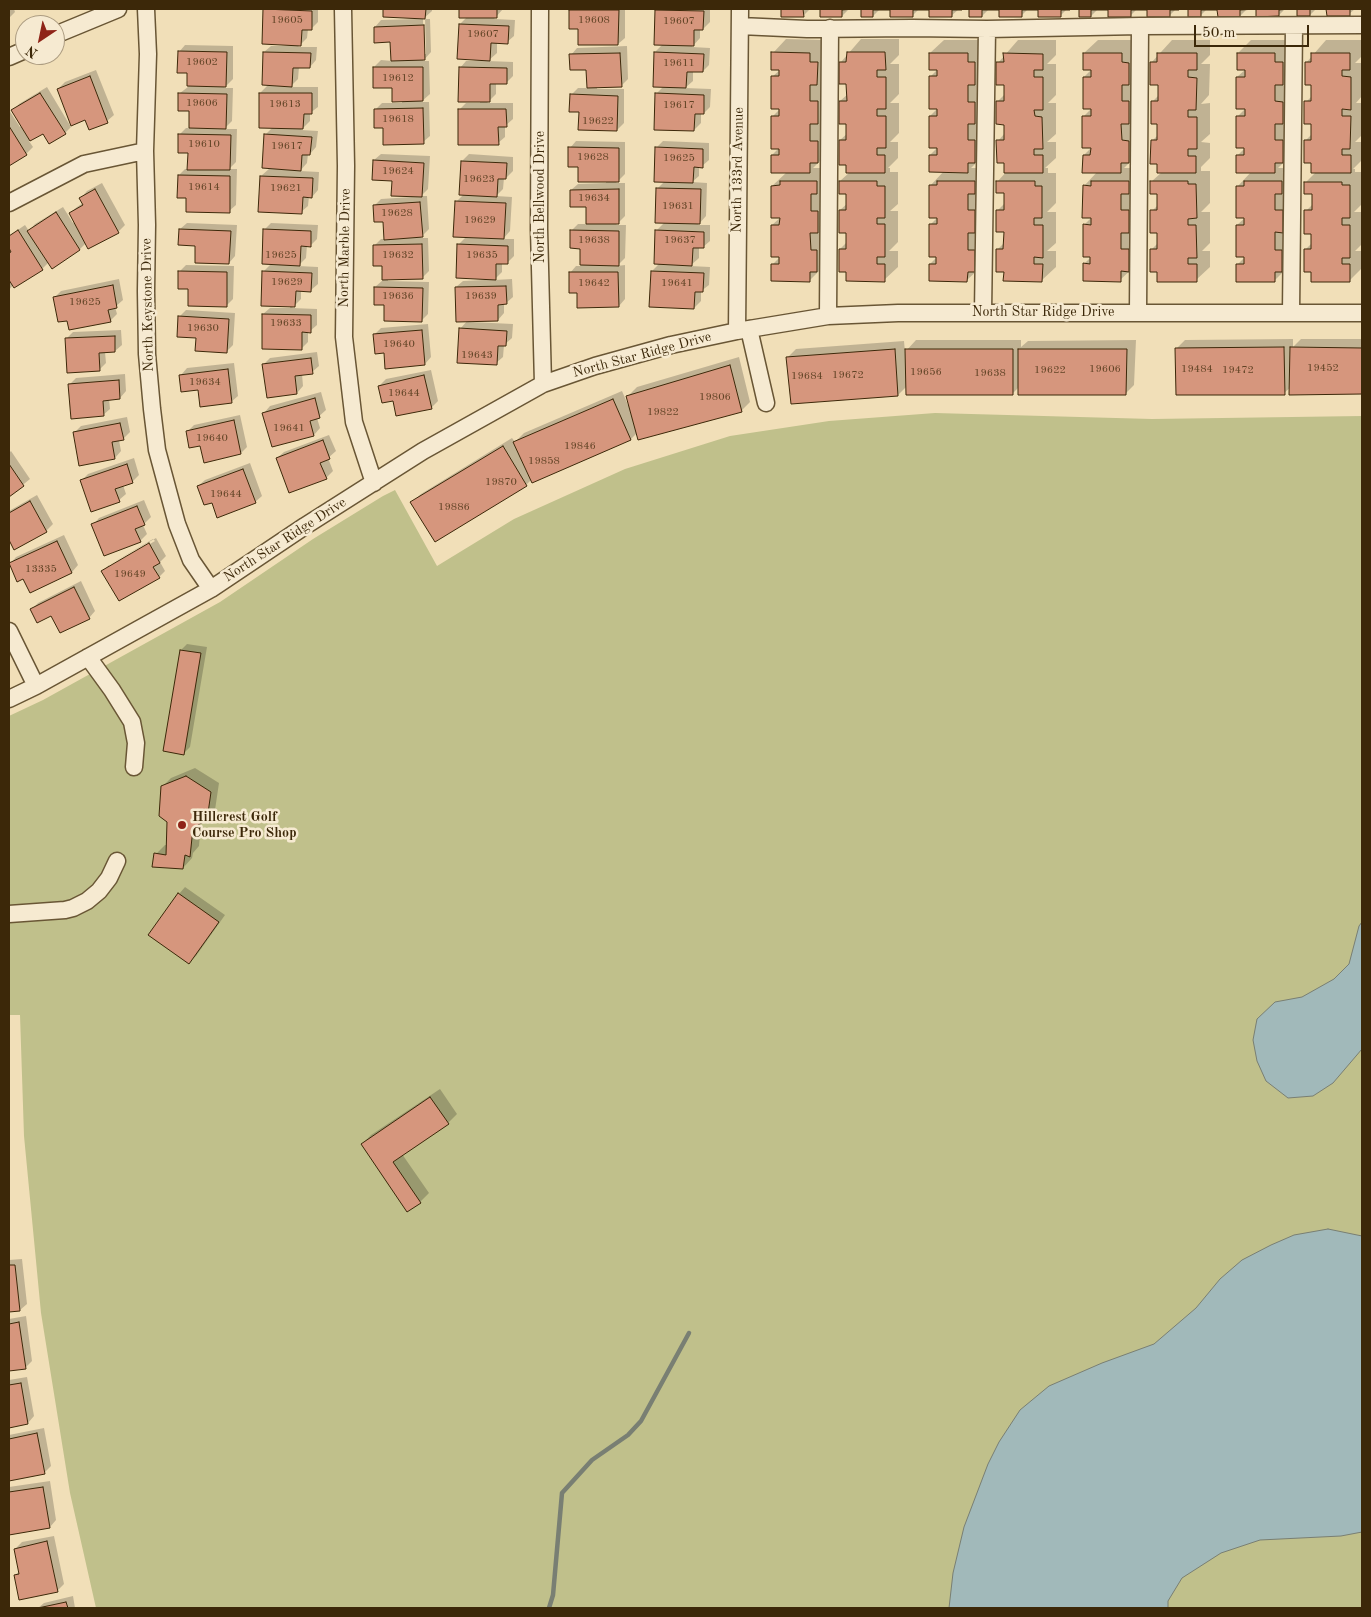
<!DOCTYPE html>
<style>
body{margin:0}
#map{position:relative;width:1371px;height:1617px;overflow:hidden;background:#f1dfb8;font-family:"Old Standard TT",serif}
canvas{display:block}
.frame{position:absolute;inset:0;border:10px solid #3c2809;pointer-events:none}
.north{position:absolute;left:15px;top:15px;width:50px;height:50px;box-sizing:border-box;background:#f6ead1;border:1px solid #ac9c81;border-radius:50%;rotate:214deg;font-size:14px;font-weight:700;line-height:20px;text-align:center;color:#3c2809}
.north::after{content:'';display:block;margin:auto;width:18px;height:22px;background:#8f2418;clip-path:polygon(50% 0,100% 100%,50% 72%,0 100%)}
.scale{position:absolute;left:1194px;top:25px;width:115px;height:22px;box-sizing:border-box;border:2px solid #3c2809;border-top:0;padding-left:6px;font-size:15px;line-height:18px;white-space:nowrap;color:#3c2809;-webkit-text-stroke:4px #f6ead1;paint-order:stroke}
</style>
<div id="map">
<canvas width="1371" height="1617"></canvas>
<div class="frame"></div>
<div class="north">N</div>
<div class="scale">50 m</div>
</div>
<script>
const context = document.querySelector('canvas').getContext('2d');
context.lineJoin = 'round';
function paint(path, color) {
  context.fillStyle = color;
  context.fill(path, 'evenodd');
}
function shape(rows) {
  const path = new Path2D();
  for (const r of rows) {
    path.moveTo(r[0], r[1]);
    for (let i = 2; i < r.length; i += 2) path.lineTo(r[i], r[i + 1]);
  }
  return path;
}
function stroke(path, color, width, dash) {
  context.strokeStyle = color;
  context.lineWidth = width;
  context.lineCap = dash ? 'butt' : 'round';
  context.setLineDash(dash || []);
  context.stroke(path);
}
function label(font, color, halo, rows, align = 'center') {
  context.font = font + ' "Old Standard TT",serif';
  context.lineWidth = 5;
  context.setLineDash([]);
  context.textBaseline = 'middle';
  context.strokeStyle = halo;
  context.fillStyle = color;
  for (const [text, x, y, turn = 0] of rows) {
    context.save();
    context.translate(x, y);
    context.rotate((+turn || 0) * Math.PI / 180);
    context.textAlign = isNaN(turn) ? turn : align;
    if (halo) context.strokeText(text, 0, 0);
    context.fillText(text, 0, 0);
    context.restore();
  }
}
paint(shape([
 [935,413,1152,419,1362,416,1362,1608,96,1608,70,1493,41,1313,24,1136,20,1015,9,1015,9,716,43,700,220,602,313,539,383,496,395,490,437,566,514,519,625,469,730,436,829,421]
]), '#c0c08b');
const water = shape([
 [1362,922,1362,1049,1333,1083,1313,1096,1288,1098,1266,1081,1257,1061,1253,1040,1257,1019,1275,1002,1302,997,1334,979,1349,964,1359,926,1362,922],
 [1328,1229,1362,1236,1362,1532,1341,1536,1260,1540,1221,1553,1182,1578,1168,1601,1168,1608,949,1608,953,1573,964,1527,988,1464,999,1442,1020,1410,1049,1386,1102,1363,1154,1344,1196,1308,1220,1279,1242,1260,1271,1245,1294,1235,1328,1229]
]);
paint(water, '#a1b9ba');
stroke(water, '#797f73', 1);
paint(shape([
 [9,9,14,9,15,12,9,18],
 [265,9,318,9,318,22,311,29,308,29,307,38,298,47,317,47,316,60,310,67,299,67,298,79,290,87,318,87,318,107,310,113,310,121,301,130,318,131,316,147,310,154,308,154,307,163,300,171,319,172,318,190,312,197,309,196,308,206,301,212,261,176,270,168,265,135,273,127,260,93,269,84,264,52,271,46,290,46,290,44,263,42],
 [384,9,432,9,432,11,423,19,424,54,426,54,425,19,430,19,431,52,423,61,429,61,430,94,421,102,429,102,430,136,423,142,375,110,382,103,402,103,402,100,393,87,374,67,381,60,392,61,391,41,375,27,381,20,415,19,415,17,384,16],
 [460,9,503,9,494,19,515,20,514,36,507,42,497,42,497,53,488,61,513,62,513,76,506,83,496,83,496,94,487,103,513,103,513,119,505,126,505,137,498,143,459,110,466,103,480,103,480,101,460,68,466,61,482,61,482,59,460,24,467,17,460,17],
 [573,9,625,9,625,38,618,44,571,11],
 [658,9,710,9,710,22,703,29,700,29,700,38,692,47,710,48,709,65,703,71,693,71,693,81,685,88,711,89,710,107,704,113,701,113,701,123,694,130,656,94,664,86,655,52,663,44,656,11],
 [782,9,810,9,803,16,782,16],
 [821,9,849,9,842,16,821,15],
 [862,9,880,9,873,16,862,16],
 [891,9,919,9,912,16,891,16],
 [930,9,959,9,951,16,930,16],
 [971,9,989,9,982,16,971,16],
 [1000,9,1028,9,1021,16,1000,16],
 [1039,9,1067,9,1060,16,1039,16],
 [1080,9,1098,9,1091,16,1080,16],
 [1109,9,1137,9,1130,16,1109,16],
 [1148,9,1176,9,1169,16,1148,16],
 [1189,9,1207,9,1200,16,1189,16],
 [1219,9,1247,9,1240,16,1219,16],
 [1258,9,1285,9,1279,15,1258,15],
 [1298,9,1316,9,1310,15,1298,15],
 [1328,9,1355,9,1349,14,1328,15],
 [786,39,823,40,823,158,813,168,831,168,823,267,810,280,773,264,781,256,772,225,781,217,772,186,787,172,772,155,780,147,773,116,781,108,772,77,781,69,773,53],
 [861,39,899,39,899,55,890,64,899,64,899,94,890,103,899,103,899,133,890,142,898,142,898,158,888,168,890,168,890,172,898,172,898,204,890,211,898,211,898,242,889,251,898,251,898,267,884,280,847,271,840,249,847,242,848,232,840,210,848,203,848,192,840,181,850,172,840,140,848,133,848,122,840,101,848,94,848,83,841,62],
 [944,40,981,40,981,158,971,168,988,168,981,267,967,280,930,264,938,256,930,225,938,217,930,186,944,171,930,155,938,147,930,116,938,108,930,77,938,69,930,53],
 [1018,40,1056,40,1056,55,1047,64,1056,64,1056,95,1048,103,1056,103,1056,134,1047,142,1056,142,1056,158,1045,168,1048,168,1048,173,1056,173,1056,203,1047,212,1056,212,1056,243,1047,251,1056,251,1056,267,1042,280,1005,271,997,250,1005,242,1005,231,998,210,1005,203,1005,192,998,181,1007,171,998,141,1005,133,1005,123,998,101,1005,94,1005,84,998,63],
 [1098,40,1135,40,1134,158,1124,168,1142,168,1134,267,1120,280,1084,264,1092,256,1084,225,1092,217,1084,186,1098,171,1084,155,1092,147,1084,116,1092,108,1084,77,1092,69,1084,53],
 [1172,40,1210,40,1210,55,1201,64,1210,64,1209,95,1201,104,1210,103,1210,134,1201,142,1210,143,1210,158,1201,167,1201,171,1210,171,1210,203,1201,212,1210,212,1210,243,1202,251,1210,251,1210,267,1196,280,1159,271,1151,250,1159,242,1159,232,1152,211,1159,204,1158,192,1151,182,1162,172,1152,141,1159,134,1159,123,1152,102,1159,95,1159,84,1151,63],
 [1251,40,1289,40,1288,158,1278,168,1295,168,1288,267,1274,281,1237,265,1246,256,1237,225,1246,217,1238,186,1252,171,1238,155,1246,147,1238,116,1246,108,1237,77,1246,69,1238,53],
 [1326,40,1362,40,1362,56,1355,63,1362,63,1362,96,1356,103,1362,103,1362,135,1355,142,1362,142,1362,160,1353,169,1355,169,1355,172,1362,172,1362,204,1354,212,1362,212,1362,244,1355,251,1362,251,1362,268,1349,281,1312,271,1305,250,1313,242,1313,233,1306,211,1313,204,1313,193,1306,182,1317,171,1305,141,1312,134,1312,123,1306,102,1313,95,1313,84,1306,63],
 [185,45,233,46,233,79,224,88,233,88,232,121,224,129,237,129,236,162,229,169,237,169,236,205,229,211,188,197,179,175,185,169,189,169,189,152,179,135,186,128,190,128,190,110,180,93,188,87,188,71,179,52],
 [627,46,628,79,621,86,597,87,597,89,624,89,624,123,617,130,580,111,571,95,578,88,588,88,587,69,571,55,577,48],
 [96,70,114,115,107,121,85,119,58,89,65,82],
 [47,87,71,127,65,133,43,132,29,141,33,147,26,154,9,165,9,110,20,127,22,126,13,111,19,104],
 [576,141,625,142,625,174,616,183,625,183,625,216,616,225,626,225,625,258,617,266,625,265,625,299,619,306,578,292,570,273,576,266,581,266,582,247,571,231,578,224,587,224,587,205,571,190,578,184,606,183,606,181,579,166,570,148],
 [663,141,709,143,709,160,702,166,699,166,699,176,692,182,707,183,706,216,698,225,710,225,710,241,703,247,699,247,699,258,690,266,710,267,709,285,701,291,701,301,694,308,652,271,660,263,657,230,665,222,657,189,665,181,656,148],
 [381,154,430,156,428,189,421,196,427,196,429,229,420,238,428,238,429,271,422,278,388,278,388,281,429,282,428,314,422,320,385,304,375,287,383,280,383,264,374,246,381,239,386,239,384,220,374,206,381,199,411,197,411,195,374,160],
 [469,154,513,157,513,171,506,178,504,178,503,189,496,196,512,197,510,231,503,239,514,239,514,256,507,263,502,263,502,272,494,280,512,279,513,297,506,303,504,303,504,313,498,320,471,320,471,322,513,324,512,338,504,345,503,357,496,363,460,329,468,320,456,287,463,281,484,280,484,278,459,244,467,236,457,201,464,194,461,194,462,161],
 [102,183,125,225,118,232,86,243,80,249,52,267,49,262,42,269,13,285,9,290,9,252,12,250,9,246,9,236,25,225,29,231,35,224,63,207,73,223,75,222,70,213,77,207,83,203,81,198,87,191],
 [187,223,237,225,235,256,229,263,197,245,180,229],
 [271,223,318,225,317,239,310,246,307,245,306,258,298,266,318,267,318,284,311,290,301,290,301,299,292,308,317,309,317,325,310,331,308,331,308,342,301,349,263,314,270,308,290,308,290,306,262,304,264,271,272,263,265,229],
 [186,265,234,266,233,299,226,306,190,288,180,271],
 [119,279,123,300,115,307,117,314,110,321,68,319,55,297,61,291],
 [186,310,235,313,233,345,227,351,197,337,179,317],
 [428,324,431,357,425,364,374,335,381,328],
 [121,330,122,345,115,351,105,352,106,363,99,370,66,339,73,332],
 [1293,339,1293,347,1301,339,1362,339,1362,393,1291,393,1291,387,1284,393,1176,349,1185,340],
 [916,340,1021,340,1021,347,1028,341,1136,340,1134,385,1125,394,1019,387,1012,394,907,386,898,395,787,358,796,349,904,341,905,352],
 [317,352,319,366,312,372,302,374,303,386,297,393,268,397,263,365,270,358],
 [739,357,750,402,741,411,638,432,631,439,532,481,531,480,526,485,412,502,421,494,512,438,515,442,524,433,622,391,628,405,628,396,637,387],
 [234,363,238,396,231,402,199,389,181,375,187,368],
 [431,370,438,401,431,408,394,399,379,386,386,379],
 [125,374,126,391,120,398,109,399,110,409,103,415,69,385,76,378],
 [321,392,326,410,317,418,320,428,314,435,264,413,270,406],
 [240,415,247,447,241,453,187,432,194,425],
 [127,417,130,432,123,439,119,440,121,451,115,458,74,433,81,426],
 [329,435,336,451,328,458,333,471,326,478,277,458,284,452],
 [11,451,30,479,9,496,9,453],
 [134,458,139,475,133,481,123,485,126,494,119,500,81,481,88,474],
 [250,463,262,496,255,502,212,501,198,486,205,480],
 [37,495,53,524,46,531,15,548,9,537,9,511],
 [144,500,151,517,143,525,147,534,140,541,93,525,99,518],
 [64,535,78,565,72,572,31,591,24,577,10,564,16,557],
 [156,538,166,556,160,562,165,571,159,577,103,571,109,565,109,568,155,541,153,539,109,565],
 [81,581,95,611,89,618,52,614,32,609,38,603],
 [187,644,207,647,190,747,184,753,181,650],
 [195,768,219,783,215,810,206,819,201,822,199,846,193,853,192,858,183,868,156,854,165,845,167,845,168,822,162,787,171,778],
 [185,887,225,915,196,956,189,962,179,894],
 [440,1089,457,1114,448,1123,402,1154,429,1193,420,1202,362,1144,371,1135],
 [9,1208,10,1247,9,1248],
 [22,1259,27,1304,20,1310,9,1311,9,1260],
 [26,1316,32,1361,25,1368,9,1370,9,1319],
 [27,1377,34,1416,28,1423,9,1426,9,1380],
 [44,1428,51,1466,45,1472,9,1480,9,1435],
 [50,1481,56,1520,50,1527,9,1533,9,1487],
 [54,1536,64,1584,57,1591,15,1575,20,1571,15,1549,22,1542],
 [73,1596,75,1608,38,1608,44,1603]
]), '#0003');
stroke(shape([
 [549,1608,553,1595,562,1493,592,1460,628,1435,641,1421,689,1333]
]), '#797f73', 4.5);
const building = shape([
 [263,9,312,11,312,30,302,30,301,46,262,44,263,9],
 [383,9,426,9,425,19,383,17,383,9],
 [459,9,497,9,497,18,459,18,459,9],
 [771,9,852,9,842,10,842,17,820,17,820,9,803,9,804,17,781,17,781,9,771,9],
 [861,9,962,9,962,10,952,10,952,17,929,17,929,10,913,10,913,17,890,17,890,10,873,10,873,17,861,17,861,9],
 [969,9,1070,9,1070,10,1061,10,1061,17,1038,17,1038,10,1022,10,1022,17,999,17,999,10,982,10,982,17,969,17,969,9],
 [1079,9,1179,9,1179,10,1170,10,1170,17,1147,17,1147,10,1131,10,1131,17,1108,17,1108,10,1091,10,1091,17,1079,17,1079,9],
 [1188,9,1288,9,1279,10,1279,16,1256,17,1256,9,1240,10,1240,17,1218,17,1217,10,1201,10,1201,17,1188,17,1188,9],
 [1297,9,1318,9,1310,9,1310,16,1297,16,1297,9],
 [1326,9,1350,9,1350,16,1327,16,1326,9],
 [569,10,619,10,618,45,578,45,578,29,569,29,569,10],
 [655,10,704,11,703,30,694,30,694,46,654,45,655,10],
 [459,24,509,26,508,44,491,43,490,61,457,59,459,24],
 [424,25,425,60,391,61,390,42,374,43,374,27,424,25],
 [178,51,227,52,226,87,187,86,187,73,177,73,178,51],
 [263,52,311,53,310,68,293,68,292,87,262,85,263,52],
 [654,52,704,54,703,72,687,72,686,88,653,87,654,52],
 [771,52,810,53,810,62,818,62,817,85,810,85,810,101,818,101,818,124,810,124,810,141,818,141,818,163,810,163,810,173,771,173,771,155,779,155,779,149,771,149,771,116,779,116,779,109,771,109,771,76,779,76,779,70,771,70,771,52],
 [847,52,885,52,886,70,877,70,877,77,886,77,886,109,877,109,877,116,886,116,886,148,877,148,877,155,885,155,885,173,846,173,846,165,839,165,839,140,846,140,846,124,839,124,839,101,847,101,846,84,839,84,839,62,846,62,847,52],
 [620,53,622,87,587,88,586,70,570,70,569,54,620,53],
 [929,53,968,53,968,62,975,62,975,85,968,85,968,102,975,102,975,124,968,124,968,140,975,140,975,163,968,163,968,173,929,172,929,155,937,155,937,148,929,148,929,116,937,116,937,109,929,109,929,76,937,76,937,70,929,70,929,53],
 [1003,53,1043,54,1043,70,1034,70,1034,77,1043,77,1043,110,1034,110,1035,116,1042,117,1043,149,1034,149,1034,155,1043,155,1043,173,1004,173,1004,163,997,163,996,140,1004,140,1004,125,996,124,996,101,1004,101,1004,85,996,85,996,62,1004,62,1003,53],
 [1083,53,1122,53,1122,62,1129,63,1129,85,1122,85,1122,101,1129,101,1129,124,1121,124,1122,140,1129,141,1129,163,1121,163,1121,173,1082,173,1083,155,1090,155,1091,148,1082,148,1082,116,1091,116,1091,109,1083,109,1083,77,1091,77,1091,70,1083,70,1083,53],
 [1157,53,1197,53,1197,70,1188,70,1188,77,1197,78,1196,110,1188,110,1188,117,1197,117,1197,149,1188,149,1188,156,1196,156,1196,173,1157,173,1157,164,1150,164,1151,140,1157,140,1157,124,1151,124,1151,101,1158,101,1158,85,1150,85,1150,62,1157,62,1157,53],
 [1237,53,1275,53,1275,62,1283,62,1283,85,1275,85,1275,101,1283,102,1283,124,1275,124,1275,140,1283,140,1283,163,1275,163,1275,173,1236,173,1236,155,1244,155,1244,148,1236,148,1236,116,1245,116,1245,109,1236,109,1236,77,1245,77,1245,70,1237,70,1237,53],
 [1311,53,1350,53,1350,70,1342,70,1342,76,1351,77,1351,110,1342,109,1342,116,1351,116,1350,149,1342,149,1342,155,1351,155,1351,173,1311,173,1311,163,1304,163,1304,140,1311,140,1311,124,1304,124,1304,101,1311,101,1311,85,1305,85,1305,62,1311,62,1311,53],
 [373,67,423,67,423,101,392,102,392,88,373,88,373,67],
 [459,67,507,68,507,84,490,84,490,102,458,102,459,67],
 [90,76,108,123,89,130,85,120,71,126,57,89,90,76],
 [40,93,66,134,49,144,43,134,30,141,11,110,40,93],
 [178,93,227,94,226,129,189,128,189,111,178,111,178,93],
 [259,93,312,93,312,114,304,114,303,129,259,128,259,93],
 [655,93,704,95,704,114,695,114,694,131,654,130,655,93],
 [570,94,618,96,617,131,578,130,579,112,569,112,570,94],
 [423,108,424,144,383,145,383,128,374,128,374,109,423,108],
 [458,109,506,109,507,127,498,127,499,145,458,145,458,109],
 [9,126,27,155,9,166,9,126],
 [178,134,231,135,230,170,187,170,188,153,178,153,178,134],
 [264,134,312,137,310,155,302,155,301,171,262,168,264,134],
 [568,147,619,148,619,182,578,182,578,167,568,167,568,147],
 [655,147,703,149,703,168,694,167,693,183,654,182,655,147],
 [373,160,424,163,422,197,391,196,392,181,372,180,373,160],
 [461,161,507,163,506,179,498,179,497,197,459,195,461,161],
 [178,175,230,176,230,213,186,212,186,198,177,198,178,175],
 [260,176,313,178,312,198,303,197,302,214,258,212,260,176],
 [780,181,817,181,817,194,811,194,811,211,818,211,818,233,810,233,811,250,817,250,817,272,810,272,810,282,771,281,771,264,779,264,779,257,771,257,771,225,779,225,780,218,771,218,771,186,780,185,780,181],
 [839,181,877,181,877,186,885,186,885,218,877,218,877,224,885,224,885,257,877,257,877,264,885,264,885,282,846,281,846,272,839,272,839,249,846,249,846,233,839,233,839,210,846,210,846,194,839,194,839,181],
 [937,181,975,181,975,194,968,194,968,210,975,210,975,233,968,233,968,250,975,250,975,272,968,272,967,282,929,281,929,264,936,264,936,257,929,257,929,224,937,224,937,218,929,218,929,185,937,185,937,181],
 [996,181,1035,181,1035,186,1042,186,1042,218,1034,218,1034,225,1043,225,1043,258,1034,257,1034,264,1043,264,1042,282,1003,281,1004,272,996,272,996,249,1003,249,1004,232,996,232,996,210,1004,210,1004,193,996,193,996,181],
 [1091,181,1129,181,1129,194,1121,194,1121,210,1129,210,1129,233,1121,233,1121,249,1129,249,1129,272,1121,271,1121,282,1083,281,1083,263,1090,264,1090,257,1083,257,1083,224,1091,225,1091,218,1082,218,1083,185,1091,186,1091,181],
 [1150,181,1188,181,1188,184,1196,184,1197,218,1188,219,1188,225,1196,225,1197,258,1188,258,1188,264,1197,264,1197,282,1157,282,1157,272,1150,272,1150,249,1157,249,1157,233,1150,233,1150,210,1157,210,1157,194,1150,194,1150,181],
 [1244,181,1282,181,1282,194,1275,194,1275,210,1283,210,1283,233,1275,232,1275,250,1282,250,1282,272,1275,272,1275,282,1236,282,1236,264,1244,264,1244,257,1236,257,1236,225,1244,225,1244,218,1236,218,1236,186,1244,186,1244,181],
 [1304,182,1342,182,1342,185,1350,185,1350,218,1342,218,1342,225,1350,225,1350,258,1342,258,1342,264,1350,264,1350,282,1311,282,1311,272,1304,272,1304,249,1311,249,1311,234,1304,234,1304,210,1312,210,1312,194,1304,194,1304,182],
 [656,188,701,189,700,224,655,223,656,188],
 [95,189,119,233,88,249,69,213,83,205,79,198,95,189],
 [619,189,619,224,586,224,586,207,570,207,570,190,619,189],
 [455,201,506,203,504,239,453,237,455,201],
 [420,202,423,237,384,240,383,222,374,222,373,205,420,202],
 [56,212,80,250,52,269,27,231,56,212],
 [179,229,231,231,229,264,195,263,195,246,178,245,179,229],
 [263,229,311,231,311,247,301,246,300,266,262,264,263,229],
 [18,230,43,270,14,288,9,280,9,253,11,252,9,248,9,236,18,230],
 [570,230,619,231,619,266,580,265,580,249,570,248,570,230],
 [655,230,704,232,704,248,693,248,692,266,654,264,655,230],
 [422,244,423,279,382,280,382,266,373,266,373,245,422,244],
 [457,244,508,246,508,264,496,264,496,280,456,278,457,244],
 [178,271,227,272,227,307,188,306,188,289,178,289,178,271],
 [262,271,312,273,311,292,296,291,295,307,261,306,262,271],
 [651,271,704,273,703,292,695,292,694,309,649,307,651,271],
 [569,272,618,272,619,307,577,308,577,293,569,293,569,272],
 [113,285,117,308,108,310,111,322,69,330,67,321,58,322,53,297,113,285],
 [506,286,507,304,498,305,498,321,456,322,455,287,506,286],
 [374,287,423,288,422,322,384,321,384,305,374,305,374,287],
 [262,314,311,315,311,333,302,332,302,350,262,349,262,314],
 [178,316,229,319,227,353,195,351,196,338,177,337,178,316],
 [459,328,507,331,506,346,498,346,497,365,457,363,459,328],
 [422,330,425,365,385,369,384,353,375,354,373,334,422,330],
 [115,336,115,352,99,353,100,371,67,373,65,338,115,336],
 [1284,347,1285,395,1176,395,1175,348,1284,347],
 [1290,347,1362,348,1362,394,1289,395,1290,347],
 [895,349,898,396,791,404,786,357,895,349],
 [905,349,1013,349,1013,395,906,395,905,349],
 [1018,349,1127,349,1126,395,1018,395,1018,349],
 [311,358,313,374,295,376,297,394,267,398,262,364,311,358],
 [730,365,742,412,638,440,626,396,730,365],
 [228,369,232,403,200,407,198,390,181,392,179,375,228,369],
 [424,375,432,409,396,416,393,401,382,403,378,386,424,375],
 [119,380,120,399,103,401,104,416,71,419,68,384,119,380],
 [315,398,320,418,310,421,314,436,272,447,262,413,315,398],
 [613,399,631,440,532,483,513,442,613,399],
 [234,420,241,454,204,463,200,446,189,448,186,431,234,420],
 [120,423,124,440,112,442,115,459,79,466,73,432,120,423],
 [323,440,330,459,320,463,327,479,289,493,276,458,323,440],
 [503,446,527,486,435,542,410,502,503,446],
 [9,464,24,486,9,497,9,464],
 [127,464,133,483,115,489,120,502,91,512,80,480,127,464],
 [243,469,256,503,217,518,212,503,204,505,197,486,243,469],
 [30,501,47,532,14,550,9,540,9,513,30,501],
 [137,506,145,525,135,529,141,542,104,556,91,524,137,506],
 [57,541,72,573,30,593,23,579,17,582,9,563,57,541],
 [149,543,160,563,153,567,160,578,119,601,101,571,149,543],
 [74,587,90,619,60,633,51,616,37,623,30,609,74,587],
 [180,650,201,653,184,755,163,751,180,650],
 [186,776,211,792,207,820,193,828,190,857,185,855,183,869,152,867,154,853,166,855,167,822,159,816,161,786,186,776],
 [178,893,219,922,189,964,148,935,178,893],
 [430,1097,449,1124,393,1162,421,1203,407,1212,361,1144,430,1097],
 [9,1265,15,1265,20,1311,9,1312,9,1265],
 [19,1322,26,1369,9,1371,9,1324,19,1322],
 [21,1383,28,1424,9,1428,9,1385,21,1383],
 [37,1433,45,1474,9,1481,9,1439,37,1433],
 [43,1487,50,1528,9,1535,9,1492,43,1487],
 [47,1541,58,1592,19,1600,14,1575,19,1574,14,1549,47,1541],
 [66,1602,68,1608,38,1608,66,1602]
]);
paint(building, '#d6967d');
stroke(building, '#3c2809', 1);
const minor = shape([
 [146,9,148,54,145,151,147,225,146,291,147,354,152,409,157,450,177,524,191,560,211,589],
 [343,9,346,166,344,337,354,422,374,483],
 [540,9,539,229,543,384],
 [740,26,807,29,912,28,987,29,1140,26,1362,25],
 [55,35,118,9],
 [9,57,25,50],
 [9,203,84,164,145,151],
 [1138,312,1140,26],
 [983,313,987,29],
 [1291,313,1294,26],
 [828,316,830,28],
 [749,329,766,403],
 [737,331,740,9],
 [9,631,36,686],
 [88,657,112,690,132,722,136,743,134,767],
 [9,699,36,686,211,589,305,526,423,451,543,384,595,366,671,345,737,331,828,316,898,313,1362,313],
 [9,914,65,910,73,908,87,901,99,891,109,878,117,861]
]);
stroke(minor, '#695635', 19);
stroke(minor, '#f6ead1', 16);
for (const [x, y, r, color] of [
 [182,825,5,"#8f2418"]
]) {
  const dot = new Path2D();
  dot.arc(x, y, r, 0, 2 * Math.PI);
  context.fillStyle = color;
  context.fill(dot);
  stroke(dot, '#f6ead1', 2);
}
label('11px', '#624426', null, [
 ["19605",287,20],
 ["19608",594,20],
 ["19607",679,21],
 ["19607",483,34],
 ["19602",202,62],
 ["19611",679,63],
 ["19612",398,78],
 ["19606",202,103],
 ["19613",285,104],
 ["19617",679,105],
 ["19618",398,119],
 ["19622",598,121],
 ["19610",204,144],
 ["19617",287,146],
 ["19628",593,157],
 ["19625",679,158],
 ["19624",398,171],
 ["19623",479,179],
 ["19614",204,187],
 ["19621",286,188],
 ["19634",594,198],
 ["19631",678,206],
 ["19628",397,213],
 ["19629",480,220],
 ["19638",594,240],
 ["19637",680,240],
 ["19625",281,255],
 ["19632",398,255],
 ["19635",482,255],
 ["19629",287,282],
 ["19642",594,283],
 ["19641",677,283],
 ["19636",398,296],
 ["19639",481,296],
 ["19625",85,302],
 ["19633",286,323],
 ["19630",203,328],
 ["19640",399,344],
 ["19643",477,355],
 ["19452",1323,368],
 ["19606",1105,369],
 ["19484",1197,369],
 ["19622",1050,370],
 ["19472",1238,370],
 ["19656",926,372],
 ["19638",990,373],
 ["19672",848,375],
 ["19684",807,376],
 ["19634",205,382],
 ["19644",404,393],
 ["19806",715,397],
 ["19822",663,412],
 ["19641",289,428],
 ["19640",212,438],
 ["19846",580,446],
 ["19858",544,461],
 ["19870",501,482],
 ["19644",226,494],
 ["19886",454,507],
 ["13335",41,569],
 ["19649",130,574]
]);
label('14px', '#3c2809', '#f6ead1', [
 ["North 133rd Avenue",738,170,-89],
 ["North Bellwood Drive",540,197,-90],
 ["North Marble Drive",345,248,-89],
 ["North Keystone Drive",148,305,-91],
 ["North Star Ridge Drive",1043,312],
 ["North Star Ridge Drive",642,355,-15],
 ["North Star Ridge Drive",285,540,-33]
]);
label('bold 14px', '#3c2809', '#f6ead1', [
 ["Hillcrest Golf",192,817],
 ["Course Pro Shop",192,833]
], 'left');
</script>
